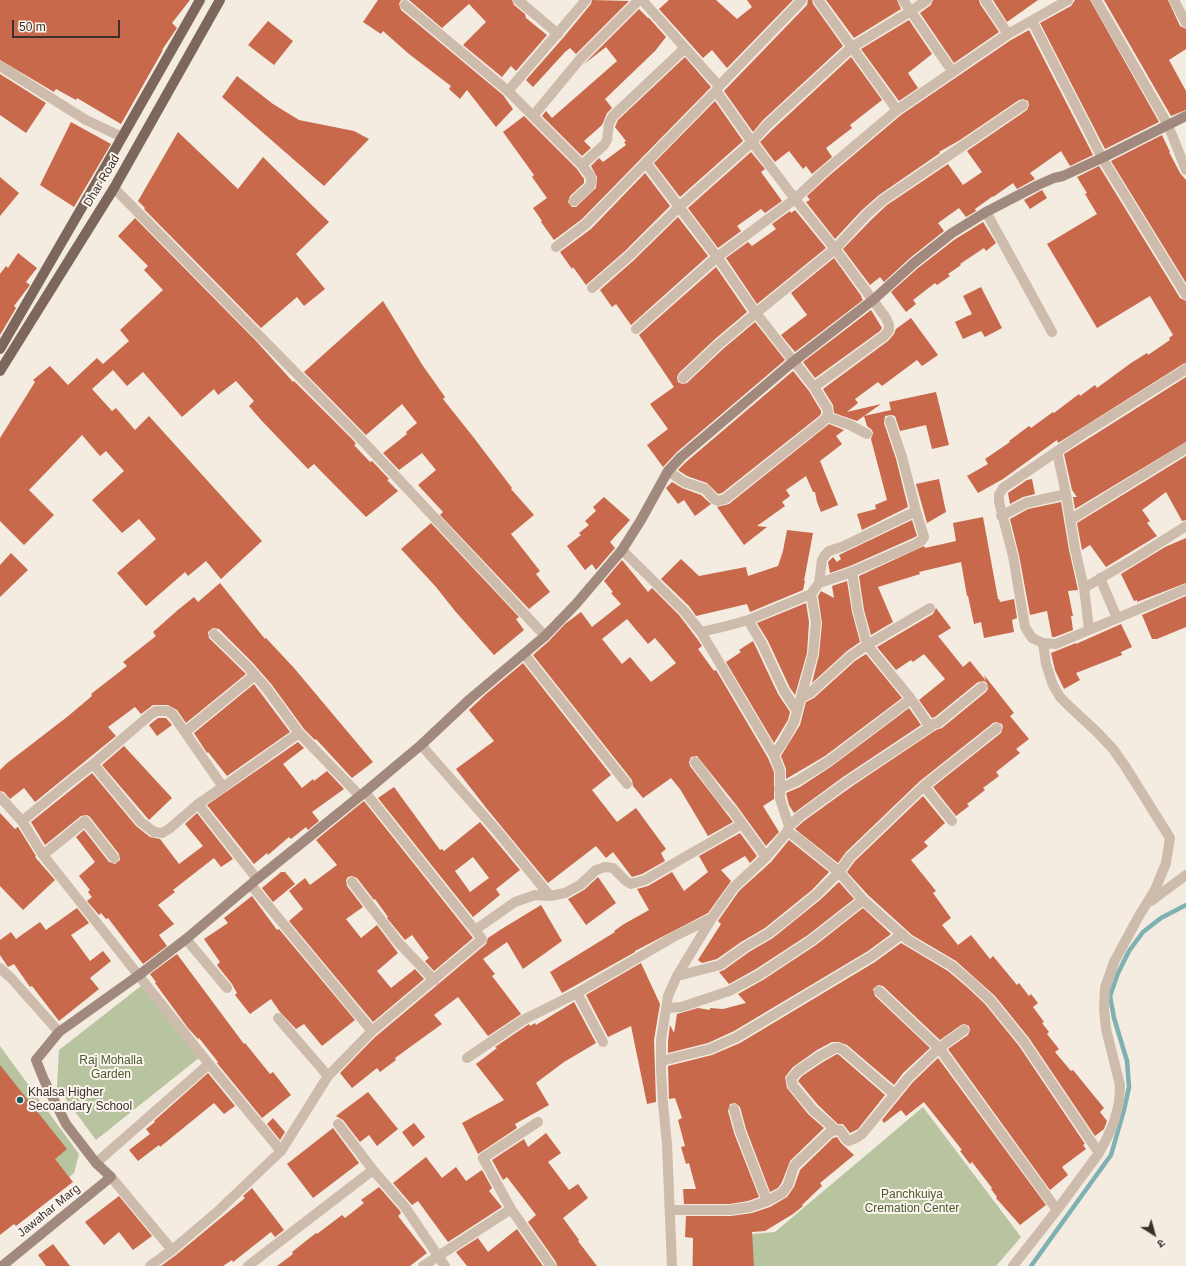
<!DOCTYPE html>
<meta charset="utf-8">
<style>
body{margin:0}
#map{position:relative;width:1186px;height:1266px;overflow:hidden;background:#f4ebe1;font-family:Arial,"Noto Sans Devanagari",sans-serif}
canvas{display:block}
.north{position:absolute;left:1134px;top:1214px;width:40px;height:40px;-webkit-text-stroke:3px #fbf5ee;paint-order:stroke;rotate:143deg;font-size:11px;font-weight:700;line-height:16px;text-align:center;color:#3b302b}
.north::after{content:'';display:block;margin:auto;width:14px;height:18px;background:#3b302b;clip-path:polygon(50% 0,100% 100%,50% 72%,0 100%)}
.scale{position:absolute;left:12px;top:20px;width:108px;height:18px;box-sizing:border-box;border:2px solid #3b302b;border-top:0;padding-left:5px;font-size:12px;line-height:14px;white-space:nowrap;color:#3b302b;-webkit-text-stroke:3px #fbf5ee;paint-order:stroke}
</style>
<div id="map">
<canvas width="1186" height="1266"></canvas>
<div class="north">उ</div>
<div class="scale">50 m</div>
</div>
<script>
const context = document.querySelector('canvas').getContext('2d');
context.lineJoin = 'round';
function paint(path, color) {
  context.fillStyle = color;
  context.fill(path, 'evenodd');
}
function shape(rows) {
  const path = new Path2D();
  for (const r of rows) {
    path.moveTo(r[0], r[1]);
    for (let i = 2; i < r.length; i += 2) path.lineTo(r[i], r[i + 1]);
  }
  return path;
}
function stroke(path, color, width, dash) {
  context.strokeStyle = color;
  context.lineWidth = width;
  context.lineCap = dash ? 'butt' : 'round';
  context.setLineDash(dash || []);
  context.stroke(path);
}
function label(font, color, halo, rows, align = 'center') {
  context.font = font + ' Arial,sans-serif';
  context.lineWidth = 4;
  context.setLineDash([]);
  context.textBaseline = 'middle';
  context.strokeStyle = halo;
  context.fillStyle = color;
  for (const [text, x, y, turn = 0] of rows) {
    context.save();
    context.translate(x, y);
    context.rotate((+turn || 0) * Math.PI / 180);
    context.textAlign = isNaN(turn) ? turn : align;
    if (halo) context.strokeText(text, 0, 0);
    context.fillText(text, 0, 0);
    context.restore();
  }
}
paint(shape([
 [141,986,200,1057,96,1140,57,1087,59,1050],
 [0,1046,79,1154,74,1173,0,1233],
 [923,1107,1021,1237,996,1266,692,1266,693,1239,775,1232]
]), '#b8c4a0');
stroke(shape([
 [1031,1266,1111,1155,1124,1110,1129,1087,1127,1061,1114,1018,1110,996,1118,973,1129,951,1143,932,1161,918,1186,905]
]), '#7fb0b2', 4.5);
paint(shape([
 [0,0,190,0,172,23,177,28,162,50,163,50,121,124,77,98,76,100,56,89,54,92,0,60],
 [378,0,401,0,399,4,401,10,503,95,513,109,496,127,467,90,460,99,449,89,451,86,409,54,383,31,381,34,363,22],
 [409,0,512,0,514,5,525,14,526,18,547,35,516,71,511,66,502,77,463,45,486,22,469,4,442,28],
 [592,0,629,1,576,54,570,48,565,52,533,87,526,80,563,38,591,4],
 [669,0,716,0,737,19,752,7,747,0,793,0,727,68,712,50,703,58,659,9],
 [808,0,812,0,813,4,843,46,763,120,753,132,724,91,807,5],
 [826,0,897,0,901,9,854,38],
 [933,0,979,0,980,4,999,32,954,63,920,13,931,5],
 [993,0,1038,0,1007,22],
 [1075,0,1090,0,1159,122,1105,149,1040,23,1071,6],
 [1104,0,1168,0,1180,26,1186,29,1186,49,1169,60,1186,91,1186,110,1171,116],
 [639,9,648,18,649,18,666,37,655,51,605,99,612,108,607,113,602,125,584,141,591,148,582,156,542,116,546,111,552,118,617,61,606,47,584,64],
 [909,20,932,54,908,73,918,88,899,101,861,49],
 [268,21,293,41,274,65,248,45],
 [1029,30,1093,155,1070,166,1061,151,1030,173,1035,179,1017,189,1013,183,993,197,993,196,975,209,976,211,966,217,959,208,938,223,944,231,910,258,884,282,880,277,870,285,843,249,872,219,887,205,948,164,963,185,982,172,967,151,1027,110,1029,105,1028,101,1023,99,1019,100,960,140,939,152,940,153,879,195,862,210,835,239,806,202,810,200,807,196,830,175,901,115,1011,40],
 [685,57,711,87,582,219,554,240,541,222,542,221,533,208,547,198,532,177,534,175,503,132,524,116,577,169,584,179,584,183,570,196,568,202,572,207,576,207,596,188,597,177,591,166,599,158,603,162,626,145,624,142,626,141,615,127,618,120],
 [851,57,882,100,850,125,852,128,826,148,832,157,812,174,806,166,803,169,789,151,775,162,760,142,772,130],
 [0,74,46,103,26,133,0,115],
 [237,76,273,104,299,120,354,131,369,139,324,186,222,97],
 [715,101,743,141,680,197,654,163],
 [71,122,111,144,74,207,40,185],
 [178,132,238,189,263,157,329,222,296,254,325,289,304,306,297,297,261,328,144,209,145,208,138,201],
 [1162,135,1170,152,1169,152,1180,173,1186,180,1186,283,1111,161],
 [751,152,765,169,761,172,782,201,765,213,761,209,737,226,741,231,718,248,688,208],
 [1099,166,1180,298,1186,301,1186,363,1183,364,1058,443,1057,440,1003,479,978,493,967,476,988,464,985,459,1010,442,1009,441,1029,426,1031,428,1053,412,1054,413,1079,394,1080,396,1095,385,1097,388,1131,363,1147,353,1148,355,1170,340,1169,338,1173,335,1150,296,1097,328,1047,244,1097,214,1085,194,1087,193,1077,177],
 [645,173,670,206,625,251,586,285,573,267,572,269,560,252,591,229],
 [0,177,19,193,0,216],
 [1042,190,1047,198,1030,209,1024,200],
 [795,210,826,248,757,304,726,258,748,242,752,246,776,229,772,224,790,211,791,213],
 [678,217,708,256,631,325,616,304,612,307,600,290,633,261],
 [135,218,257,342,293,382,294,381,353,440,356,444,354,445,370,462,372,461,389,479,387,480,398,491,366,517,314,464,308,469,261,420,249,406,254,401,236,381,218,395,214,389,182,417,143,372,127,386,113,370,92,389,112,411,116,408,135,430,149,416,262,541,221,579,206,561,188,576,185,572,146,606,117,573,156,539,139,519,122,533,92,500,124,471,106,451,100,456,82,435,29,490,54,515,24,545,0,521,0,438,35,382,33,380,50,366,68,385,97,358,103,364,129,341,120,330,163,290,144,270,148,266,118,236],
 [983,222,996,243,986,251,984,248,960,264,961,265,948,274,950,276,937,285,935,283,913,300,916,304,906,312,891,292,918,268,954,240],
 [18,253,37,268,26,282,30,285,14,306,16,308,0,335,0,274,6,266,8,268],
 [834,258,862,297,861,297,863,300,795,352,781,335,807,315,791,293],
 [716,267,747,312,715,339,679,373,677,377,678,382,682,384,687,383,723,349,755,322,785,360,677,452,663,467,647,445,668,429,650,404,674,387,639,335],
 [981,287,1002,328,985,337,981,331,963,339,955,322,972,314,963,296],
 [383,301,423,366,445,397,443,399,474,438,512,488,511,489,534,515,511,534,540,571,536,574,550,592,529,609,440,515,443,512,418,485,436,470,422,453,399,470,383,453,407,434,406,432,417,423,402,404,366,435,304,372],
 [871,310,882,328,880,331,815,378,803,362],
 [911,318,938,355,922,366,917,360,882,386,878,382,855,399,858,403,847,412,881,404,857,421,834,413,833,405,823,389,888,341,894,334,896,329],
 [793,371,809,391,821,411,821,414,818,417,722,493,718,494,707,483,687,476,678,470,686,462],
 [1186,377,1186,442,1075,509,1073,497,1077,497,1072,490,1064,454],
 [936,392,949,445,932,449,926,425,900,431,895,416,891,415,885,416,884,423,896,459,908,507,862,530,857,514,876,509,875,505,887,500,871,439,873,433,872,430,867,426,864,416,891,410,889,402],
 [829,424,844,430,836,436,842,444,820,461,838,505,821,512,817,502,815,492,813,492,806,476,786,490,790,496,782,502,785,506,757,526,767,527,744,545,717,507,729,504],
 [1186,456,1186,520,1182,521,1166,492,1142,510,1150,521,1147,523,1157,536,1106,567,1090,545,1082,550,1077,523],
 [939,479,946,512,927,523,916,484],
 [1032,479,1035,494,1023,497,1010,504,1008,493,1027,480],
 [672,482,682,488,701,495,711,504,695,516,684,500,678,504,666,488],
 [604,497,630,520,610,542,615,548,596,570,592,564,585,570,567,546,581,535,579,533,589,525,585,521,596,511,593,507],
 [1061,502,1069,550,1078,590,1068,591,1073,616,1071,616,1073,630,1055,637,1052,637,1047,611,1030,615,1019,555,1010,519,1028,509],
 [983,517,998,599,999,599,1000,602,1014,599,1017,618,1012,620,1014,632,984,638,981,622,974,624,968,596,967,596,961,562,919,572,920,574,878,587,893,622,871,635,864,610,859,576,924,546,925,548,956,541,953,523],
 [912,520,917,536,913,538,850,566,830,573,828,562,833,557,837,562,841,559,839,555],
 [431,523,519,617,516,619,524,630,494,655,455,611,436,587,401,549],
 [787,530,813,533,804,581,805,581,803,590,750,612,747,604,696,616,689,606,661,579,681,559,699,576,746,567,748,576,778,566,783,551],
 [1186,538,1186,583,1137,602,1137,600,1134,601,1121,574,1165,547],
 [11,553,28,570,0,597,0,565],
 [622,560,648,592,652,588,679,615,698,640,702,646,698,649,714,671,716,670,768,758,774,772,774,799,763,806,779,832,766,846,737,806,697,756,691,757,689,762,690,766,733,822,708,836,680,789,671,778,643,798,633,786,632,780,533,655,549,641,565,624,581,612,592,627,621,604,611,593,613,592,604,581],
 [627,619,648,644,655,638,676,663,651,682,630,657,622,664,602,639],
 [847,581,852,612,860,642,847,651,812,683,819,655,822,623,818,596,821,591,834,598,832,586],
 [220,583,265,639,266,638,294,668,373,762,352,778,316,739,315,740,304,729,272,685,252,662,219,629,213,628,208,632,209,638,246,674,186,723,177,710,168,705,153,705,141,714,135,707,108,727,116,736,35,802,24,788,10,799,4,792,0,791,0,770,6,764,67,717,92,696,91,694,127,666,123,662,156,636,153,632,179,609,194,597,198,602],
 [1186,596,1186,627,1157,639,1152,639,1142,615],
 [806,603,809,622,807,653,795,695,790,688,768,641,757,623],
 [936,608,951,628,938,636,963,667,970,661,986,681,984,675,1014,713,1010,716,1029,739,1016,749,1020,753,996,772,999,776,983,788,985,790,967,804,969,806,956,816,933,787,1001,733,1003,727,1002,724,996,722,993,723,920,781,846,852,838,863,795,829,804,821,851,787,936,730,942,728,986,692,988,689,987,683,984,681,978,682,935,717,932,718,919,700,945,679,924,654,913,662,911,660,896,670,877,647,933,614],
 [1121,624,1132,647,1121,652,1122,655,1076,673,1080,680,1064,689,1055,670,1051,653,1076,643,1076,644],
 [753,641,778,694,790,712,788,720,774,743,726,662,741,652,739,650],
 [866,654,902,698,825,756,786,779,786,769,781,756,800,725,806,702,814,698,855,661],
 [523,663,611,775,592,790,617,822,636,808,666,849,661,853,665,861,642,874,632,877,613,852,606,858,596,846,548,883,487,809,456,769,494,741,469,710,486,694],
 [254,684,290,732,227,776,208,752,207,753,194,733],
 [909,708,921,725,843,777,794,813,789,805,786,793,800,787,832,766],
 [158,718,166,718,172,725,157,736,149,725],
 [298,742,304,748,283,764,302,788,313,779,314,781,327,771,344,789,312,812,319,821,308,830,306,827,291,839,289,837,268,855,267,853,254,864,207,805],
 [124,746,172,798,149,820,102,765],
 [92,773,136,826,150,837,160,839,179,864,203,846,185,824,197,813,233,859,221,867,214,858,173,890,175,892,158,905,174,924,159,935,167,946,143,964,108,918,106,919,101,913,99,915,87,901,92,897,88,892,90,890,79,876,95,862,76,837,84,830,109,862,115,864,120,860,119,854,90,817,87,815,81,816,45,845,31,822],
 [394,787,440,850,442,849,444,851,480,822,520,870,496,889,500,895,473,917,378,798],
 [473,857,489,878,470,892,455,871],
 [923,796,945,823,924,842,928,846,911,860,936,891,933,893,951,918,942,925,958,945,971,935,990,959,993,956,1017,985,1019,983,1029,996,1031,994,1038,1003,1033,1007,1044,1022,1042,1023,1049,1032,1047,1034,1059,1049,1055,1052,1071,1071,1073,1070,1104,1108,1100,1112,1107,1121,1104,1129,1095,1136,1029,1038,995,996,956,961,912,935,868,895,847,872,855,861],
 [364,801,473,938,434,971,425,961,429,958,412,935,405,940,387,918,388,917,375,899,374,900,357,878,352,876,348,877,346,880,347,886,363,907,346,919,361,938,377,925,398,953,377,971,391,988,415,969,424,979,373,1022,289,921,303,909,289,891,305,878,310,885,337,865,316,840],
 [0,813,15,829,18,827,36,856,35,857,55,880,23,910,0,886],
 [740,833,757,856,750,863,745,856,721,870,731,881,708,913,635,951,635,952,562,993,550,972,615,932,614,931,624,924,649,910,637,889,648,886,672,872,684,891,708,872,699,856],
 [789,840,829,872,812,890,765,928,741,942,717,959,702,963,698,960,721,924,718,921,739,891,771,862],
 [281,872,285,872,295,884,273,902,262,888],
 [598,877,616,903,586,925,568,899,584,890],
 [839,882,854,899,808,935,756,969,729,984,719,972,724,970,749,952,773,938,820,900],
 [252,896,277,930,279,929,355,1020,322,1046,304,1024,296,1029,280,1012,271,999,250,1014,235,995,237,993,232,984,217,965,220,962,204,939,228,923,224,918],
 [541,905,562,941,523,969,507,942,483,959,495,974,492,976,521,1014,488,1036,458,997,434,1015,442,1024,395,1058,396,1060,380,1072,377,1068,352,1088,340,1073,374,1038,486,944,488,938,500,930],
 [77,908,89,923,71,935,90,961,103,951,111,961,90,978,99,989,59,1021,32,986,30,987,14,964,8,967,0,955,0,940,11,932,16,939,40,922,46,930],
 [863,908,891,934,868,951,734,1031,708,1043,668,1053,668,1041,670,1025,674,1033,677,1014,698,1008,710,1010,710,1008,723,1009,746,1003,738,994,763,980,816,945],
 [901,943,948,971,968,988,985,1004,1019,1046,1085,1144,1083,1145,1086,1149,1062,1167,1068,1175,1050,1190,948,1049,968,1035,970,1030,969,1026,964,1024,961,1025,940,1040,883,986,878,985,873,989,875,996,930,1048,903,1073,894,1085,847,1045,839,1042,832,1042,817,1050,793,1067,785,1077,787,1088,808,1114,824,1128,790,1161,782,1182,778,1188,770,1192,746,1129,740,1107,735,1103,730,1104,728,1111,734,1133,759,1197,748,1201,730,1204,684,1204,683,1189,696,1189,689,1163,686,1164,681,1147,685,1146,678,1120,682,1118,675,1098,669,1099,668,1066,712,1055,740,1043,875,962],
 [177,954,244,1044,245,1043,270,1074,273,1072,291,1095,262,1118,217,1063,218,1062,199,1038,198,1039,188,1028,155,983,156,982,150,974],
 [641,963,660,1004,654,1040,656,1102,647,1104,631,1026,608,1037,586,995],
 [574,1002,596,1043,564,1062,536,1083,549,1105,515,1124,517,1128,478,1154,462,1123,504,1100,476,1064,497,1048,495,1047,526,1026,529,1024,530,1026,535,1023,536,1025],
 [837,1054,839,1055,885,1095,858,1129,850,1133,843,1124,838,1124,818,1105,798,1081,802,1076,823,1062],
 [938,1058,1046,1205,1020,1225,996,1198,997,1197,991,1189,992,1188,972,1162,970,1164,960,1151,962,1150,924,1102,906,1116,901,1110,884,1123,882,1120,913,1082],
 [0,1065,67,1149,55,1159,73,1182,16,1226,14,1224,0,1235],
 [208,1073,235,1106,224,1114,214,1103,160,1147,159,1145,138,1161,129,1150,150,1134,146,1129,155,1122,154,1121],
 [368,1092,398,1129,377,1146,369,1135,360,1142,343,1120,336,1116],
 [273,1118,285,1132,280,1140,267,1124],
 [414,1123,425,1137,413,1147,402,1132],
 [333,1128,359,1163,313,1198,287,1164],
 [546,1133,561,1153,548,1162,569,1190,578,1184,588,1198,563,1218,579,1240,578,1241,597,1266,557,1266,556,1262,528,1222,536,1215,507,1177,503,1180,492,1160,524,1139,528,1147],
 [837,1137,841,1143,854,1155,820,1183,822,1186,802,1205,803,1206,793,1214,765,1231,752,1232,754,1266,693,1266,693,1238,685,1237,686,1216,731,1216,752,1213,770,1207,787,1197,794,1187,800,1170,833,1138],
 [426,1157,442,1178,456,1167,466,1181,482,1170,492,1188,489,1191,502,1207,448,1242,418,1201,412,1205,393,1183],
 [379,1187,400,1211,401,1213,398,1216,427,1253,410,1266,277,1266,293,1254,292,1252,316,1233,317,1234,342,1215,345,1218,364,1203,361,1200],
 [252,1188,284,1230,275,1237,271,1232,233,1262,232,1260,223,1266,161,1266,176,1255,245,1198,243,1196],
 [119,1196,152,1236,133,1250,119,1232,104,1245,85,1222],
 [517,1229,543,1266,467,1266,456,1252,478,1238,488,1252],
 [53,1244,70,1266,46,1266,38,1255]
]), '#c8694b');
stroke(shape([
 [518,0,558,34],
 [642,0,719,86,716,91,752,142,795,199,835,249,886,318,889,325,889,330,884,336,814,387],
 [818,0,897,110],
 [903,0,952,71],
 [985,0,1008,34],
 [1096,0,1168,125,1186,170],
 [1174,0,1186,23],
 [405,5,508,91,582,165,591,177,591,182,590,186,574,201],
 [1032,21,1084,122,1102,158,1186,295],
 [0,66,86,120,122,137],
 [719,86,802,0],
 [508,91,586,0],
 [533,116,581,58,639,0],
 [646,163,717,257,756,313,814,387,827,408,828,412,827,417,822,422,725,499,718,501,714,499,705,489,684,482,668,471],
 [582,165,604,145,607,140,609,123,613,116,685,48],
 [114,188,358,436,419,501,545,636],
 [986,212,1052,332],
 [556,247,586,224,716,91],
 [592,288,629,256,679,207,752,142,767,125,852,47,911,11,927,0],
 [636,329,717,257,795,199,826,170,897,110,1008,34,1068,0],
 [1186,369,1081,435,1003,488,999,495,999,502,1013,556,1025,627,1032,638,1043,643,1056,644,1186,589],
 [683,378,719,344,756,313,835,249,867,214,883,200,1023,105],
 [827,417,850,425,867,434],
 [1057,452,1066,494],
 [1001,516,1026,503,1066,494,1075,549,1084,588,1089,629],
 [1070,520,1186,448],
 [622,550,684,611,701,632,713,652,774,755,780,771,780,799,789,826,787,832,766,857,734,887,712,918,677,976,668,996,661,1040,661,1070,663,1104,667,1144,672,1266],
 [1100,578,1117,618],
 [819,583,852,572,916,544,922,540,924,537,916,511],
 [1084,588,1137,557,1186,526],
 [748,620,762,644,784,691,797,711],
 [701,632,727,626,748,620,811,594,819,583,822,560,825,555,829,551,844,546,916,511,902,457,890,421],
 [214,634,247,666,267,689,299,733,360,796],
 [524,654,627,784],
 [802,697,810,693,851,656,867,645,858,611,852,572],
 [911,699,867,645,930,608],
 [930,727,933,724,938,723,982,687],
 [185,732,255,675],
 [421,745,497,831,550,896],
 [774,755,783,742,794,722,813,654,816,622,811,594],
 [695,762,723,800,732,810,766,857],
 [93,764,141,822,154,832,162,833,169,829,198,804,223,787],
 [924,786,952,821],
 [779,789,797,781,829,761,911,699,930,727,847,782,800,816,789,826],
 [365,792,475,930,515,902,535,895,550,896,565,893,580,885,596,870,605,867,613,868,626,881,631,884,645,880,742,824],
 [0,797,22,821,71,781,93,764,150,715,156,711,168,711,173,715,223,787,299,733],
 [198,804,257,879],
 [22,821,43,855,209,1064,281,1151],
 [787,832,796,837,839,872,863,900,908,940,952,966,972,983,990,1000,1024,1042,1099,1153],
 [43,855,85,821,114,858],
 [352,882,398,942,434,980],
 [251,885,372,1031,482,939,475,930],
 [1151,901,1186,875],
 [186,939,227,988],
 [0,968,11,978,59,1032],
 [677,976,720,965,745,947,769,933,793,914,816,895,839,872,850,857,924,786,997,728],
 [879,991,939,1048,1057,1210],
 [577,993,603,1042],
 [666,1008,681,1007,729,991,759,975,812,940,863,900],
 [278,1018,328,1076,372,1031],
 [467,1058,523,1020,577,993,677,935,712,918],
 [661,1061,710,1049,737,1037,872,956,902,934],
 [734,1109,740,1131,767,1201],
 [538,1122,483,1158,511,1209,551,1266],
 [338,1124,373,1170,405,1207,445,1266],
 [836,1130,813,1110,793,1086,791,1079,798,1071,820,1056,835,1048,839,1048,843,1050,894,1094],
 [96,1163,209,1064],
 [111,1177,172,1250],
 [670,1210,730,1210,750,1207,767,1201,782,1193,788,1185,794,1166,830,1132,836,1130,840,1130,846,1139,849,1141,856,1138,862,1134,908,1078,939,1048,964,1030],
 [150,1266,172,1250,217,1212,281,1151,328,1076],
 [248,1266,373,1170],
 [423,1266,511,1209],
 [1013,1266,1057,1210,1099,1153,1107,1138,1114,1122,1119,1103,1120,1085,1106,1029,1104,1009,1105,988,1114,962,1140,914,1155,890,1166,863,1170,838,1125,766,1113,749,1097,732,1070,707,1060,697,1053,685,1046,664,1043,643]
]), '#cdbbac', 10);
stroke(shape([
 [2,1266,111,1177,96,1163,66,1124,44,1080,36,1060,59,1032,139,975,186,939,257,879,365,792,421,745,470,699,545,636,576,604,622,550,641,520,668,471,681,457,794,361,873,300,914,263,952,233,986,212,1038,185,1054,178,1063,176,1102,158,1186,116]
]), '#a18a7d', 10);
stroke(shape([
 [0,349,96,183,200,0],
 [0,371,114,188,220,0]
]), '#7d675c', 10);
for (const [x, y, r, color] of [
 [20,1100,4,"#1f5a5e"]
]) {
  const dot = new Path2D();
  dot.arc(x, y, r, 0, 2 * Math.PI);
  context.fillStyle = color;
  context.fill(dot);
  stroke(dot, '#fbf5ee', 1.5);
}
label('12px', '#3b302b', '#fbf5ee', [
 ["Dhar Road",102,181,-59],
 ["Jawahar Marg",49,1211,-39]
]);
label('12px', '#4a5a2e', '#fbf5ee', [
 ["Raj Mohalla",111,1061],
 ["Garden",111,1075],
 ["Panchkuiya",912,1195],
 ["Cremation Center",912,1209]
]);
label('12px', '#3b302b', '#fbf5ee', [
 ["Khalsa Higher",28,1093],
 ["Secoandary School",28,1107]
], 'left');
</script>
